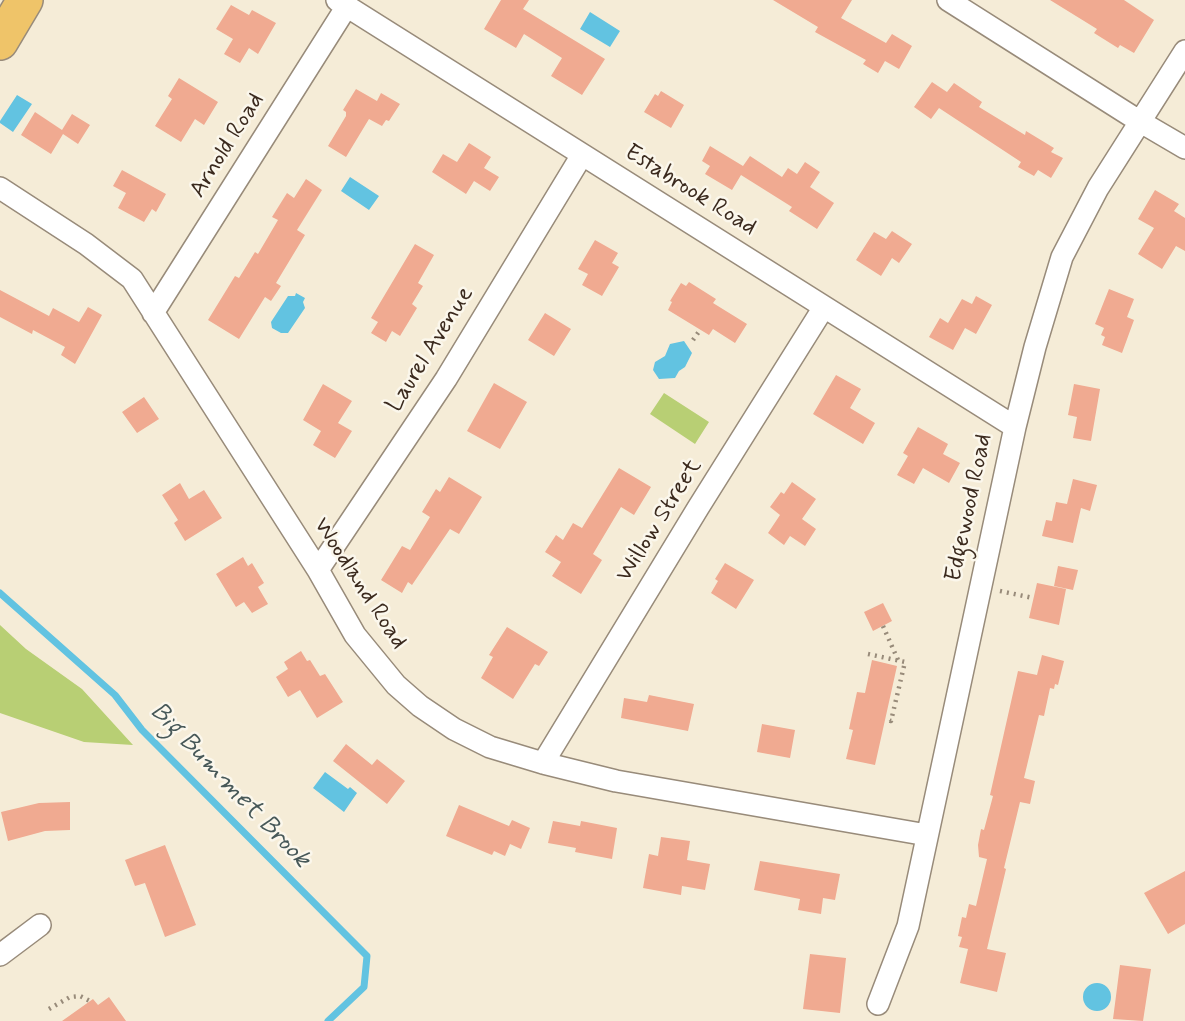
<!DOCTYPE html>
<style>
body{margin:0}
canvas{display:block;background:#f5ecd7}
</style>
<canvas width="1185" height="1021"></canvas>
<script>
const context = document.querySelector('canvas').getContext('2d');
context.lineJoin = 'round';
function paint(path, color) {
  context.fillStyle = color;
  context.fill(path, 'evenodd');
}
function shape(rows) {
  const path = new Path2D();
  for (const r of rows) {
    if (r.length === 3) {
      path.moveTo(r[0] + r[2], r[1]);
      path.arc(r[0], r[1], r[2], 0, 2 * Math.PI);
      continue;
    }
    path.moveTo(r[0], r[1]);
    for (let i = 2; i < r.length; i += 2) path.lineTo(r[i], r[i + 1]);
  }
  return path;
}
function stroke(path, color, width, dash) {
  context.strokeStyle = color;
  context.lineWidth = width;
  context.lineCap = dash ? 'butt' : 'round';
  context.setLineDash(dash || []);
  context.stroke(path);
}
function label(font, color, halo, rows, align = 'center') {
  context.font = font + ' Mynerve,sans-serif';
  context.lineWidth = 5;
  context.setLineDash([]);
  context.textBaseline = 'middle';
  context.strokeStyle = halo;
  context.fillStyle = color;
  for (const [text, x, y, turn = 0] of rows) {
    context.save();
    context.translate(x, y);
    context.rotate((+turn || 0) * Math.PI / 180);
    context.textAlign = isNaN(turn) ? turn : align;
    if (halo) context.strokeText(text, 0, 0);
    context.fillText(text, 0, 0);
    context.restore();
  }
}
paint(shape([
 [664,393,709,422,695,444,650,414],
 [0,625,26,649,82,689,133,745,84,742,0,713]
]), '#b8cf74');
paint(shape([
 [590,12,620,31,610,47,580,29],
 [17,95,32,104,13,132,0,123,0,121],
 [350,177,379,196,369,210,341,191],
 [296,293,305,298,303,302,305,308,288,333,281,333,272,328,271,322,288,296,295,296],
 [684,341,692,353,685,367,679,371,675,378,659,379,653,370,655,362,665,356,670,344],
 [325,772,348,789,350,787,357,793,344,812,313,788],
 [1097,997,14]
]), '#62c3e1');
stroke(shape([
 [0,593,115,695,142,730,367,956,364,987,328,1021]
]), '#62c3e1', 7);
paint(shape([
 [501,0,529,0,523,9,605,59,582,95,551,76,562,58,524,34,516,48,484,29],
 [773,0,852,0,841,18,886,43,892,34,912,46,899,69,885,61,878,73,863,64,866,60,815,32,818,27],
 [1050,0,1124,0,1154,20,1134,53,1120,45,1118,48,1094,33,1097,29],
 [231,5,249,15,252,10,276,23,258,54,249,48,240,63,224,54,233,39,216,29],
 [179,78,218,102,204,125,195,119,181,142,155,126,172,99,168,96],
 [932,82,947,92,954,83,982,102,979,107,1025,135,1026,131,1054,148,1051,152,1063,158,1051,178,1038,170,1034,176,1018,167,1021,162,939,108,931,119,914,107],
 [356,89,377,101,381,93,400,104,389,121,386,120,382,126,369,119,346,157,328,146,346,116,346,112,343,110],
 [661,91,684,105,671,128,644,112,655,94,658,96],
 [35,112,62,130,72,114,90,125,78,144,63,134,51,154,21,135],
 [469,143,491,157,484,168,499,177,490,191,474,181,466,194,432,172,443,154,457,162],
 [710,146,743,166,750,156,782,177,788,168,797,174,805,162,820,172,810,187,834,203,817,229,789,211,792,207,741,175,732,190,705,174,710,166,702,161],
 [122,170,166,194,156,212,152,209,144,222,118,208,126,193,113,186],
 [306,179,322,190,297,230,305,235,276,283,281,286,271,301,265,297,239,339,208,320,235,276,239,278,255,252,258,254,278,220,272,217,287,193,294,198],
 [1155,190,1179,204,1174,211,1185,218,1185,251,1176,246,1162,269,1138,254,1154,228,1138,219],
 [892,231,912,244,899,263,892,258,881,276,856,260,874,232,886,239],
 [595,240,618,253,612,263,619,267,602,296,582,285,588,274,578,269],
 [415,244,434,255,418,283,423,286,412,304,417,308,400,336,392,331,386,342,371,333,378,322,371,318],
 [689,282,716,299,713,303,747,324,735,343,713,329,709,335,668,310,672,302,670,301,681,283,686,286],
 [1109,289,1134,299,1127,317,1134,320,1122,353,1102,345,1105,337,1101,335,1104,328,1095,324],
 [0,290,49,316,53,308,79,322,88,307,102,315,75,364,61,355,65,347,33,330,32,334,0,317],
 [976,296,992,305,976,334,965,328,953,350,929,337,940,318,948,323,962,299,972,304],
 [545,313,571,329,554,356,528,340],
 [836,375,861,389,850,408,875,423,863,444,813,414],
 [494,383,527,402,500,449,467,431],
 [323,384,352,401,338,423,352,431,335,458,313,445,321,431,303,420],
 [1074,384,1100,389,1091,441,1073,438,1077,417,1068,415],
 [144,397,159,419,137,433,122,412],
 [918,427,948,444,943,454,960,463,949,483,923,468,914,484,897,475,908,456,903,453],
 [619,468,651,487,634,515,621,507,593,554,602,560,581,594,552,576,561,562,545,552,556,535,563,540,573,523,582,528],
 [449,477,482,497,459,534,450,529,412,585,408,582,402,593,381,580,402,546,410,550,430,517,422,512,436,489,440,492],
 [1073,479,1097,485,1090,511,1081,508,1073,543,1042,536,1046,520,1052,521,1056,502,1067,504],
 [792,482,816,499,802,519,816,529,805,546,790,536,784,545,768,533,780,515,770,507,781,492,784,494],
 [180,483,189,499,204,490,222,518,185,541,174,523,178,520,162,495],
 [243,557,248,566,252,563,264,583,258,587,268,604,252,613,244,602,236,607,216,574],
 [725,563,754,580,736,609,711,593,718,581,715,579],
 [1058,566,1078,570,1073,590,1054,586],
 [1037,583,1066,589,1059,625,1029,618],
 [883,603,892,621,873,631,864,612],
 [507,627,548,652,539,666,535,664,513,699,481,678,493,657,489,655],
 [301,651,307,661,310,660,320,676,325,674,343,702,317,718,300,690,288,697,276,677,288,669,284,662],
 [1042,655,1064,661,1058,685,1055,684,1054,689,1050,688,1044,716,1039,715,1024,778,1035,781,1030,804,1020,802,1004,868,1006,869,987,949,1006,953,997,992,960,983,968,949,959,947,962,937,958,936,962,917,966,918,969,904,976,906,987,859,979,857,978,845,981,829,984,830,993,796,990,795,1018,671,1037,675],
 [872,660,897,666,875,765,846,759,853,730,849,729,857,692,865,693],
 [649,695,694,704,688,731,621,718,624,698,647,702],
 [762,724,795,730,790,758,757,752],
 [346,744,372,765,377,759,405,781,387,804,333,761],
 [70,802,70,830,45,831,8,841,1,812,39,803],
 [459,805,509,826,512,820,530,828,521,849,510,844,505,856,494,851,492,855,446,836],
 [553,821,580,826,581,821,617,828,612,859,575,852,576,848,548,843],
 [661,837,690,841,687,860,710,864,705,890,682,886,681,895,643,888,649,854,658,856],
 [165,845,196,925,165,937,145,883,135,886,125,860],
 [760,861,840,874,835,900,823,898,821,914,798,910,800,899,754,890],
 [1185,871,1185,924,1168,934,1144,893],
 [810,954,846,958,840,1013,803,1009],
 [1120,965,1151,969,1143,1021,1113,1019],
 [109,997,126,1021,62,1021,93,999,98,1005]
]), '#f0aa91');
const street = shape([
 [337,0,1015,427],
 [948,0,1139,121,1185,148],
 [0,188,86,244,132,279,318,570,355,635,396,685,420,706,454,729,490,747,543,763,616,781,927,835],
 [153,313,347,6],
 [318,570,446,379,582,155],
 [543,763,698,508,824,307],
 [0,955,40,925],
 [878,1004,908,926,1015,427,1035,347,1062,257,1098,188,1185,51]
]);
const primary = shape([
 [0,42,25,0]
]);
stroke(street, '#988b7a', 24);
stroke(primary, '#988b7a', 38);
stroke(shape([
 [693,340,700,330],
 [1000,591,1033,598],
 [883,626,898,660],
 [868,654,905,662,891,721,885,719],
 [49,1009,70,997,80,996,90,1001]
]), '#988b7a', 4.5, [2, 5]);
stroke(street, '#fff', 21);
stroke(primary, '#efc469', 35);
label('24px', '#3b2a1e', '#fbf7ec', [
 ["Arnold Road",228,146,-58],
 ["Estabrook Road",690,191,32],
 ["Laurel Avenue",431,350,-58],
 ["Edgewood Road",970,508,-78],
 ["Willow Street",660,521,-58],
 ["Woodland Road",359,584,57]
]);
label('italic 26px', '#475858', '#fbf7ec', [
 ["Big Bummet Brook",229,786,46]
]);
</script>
